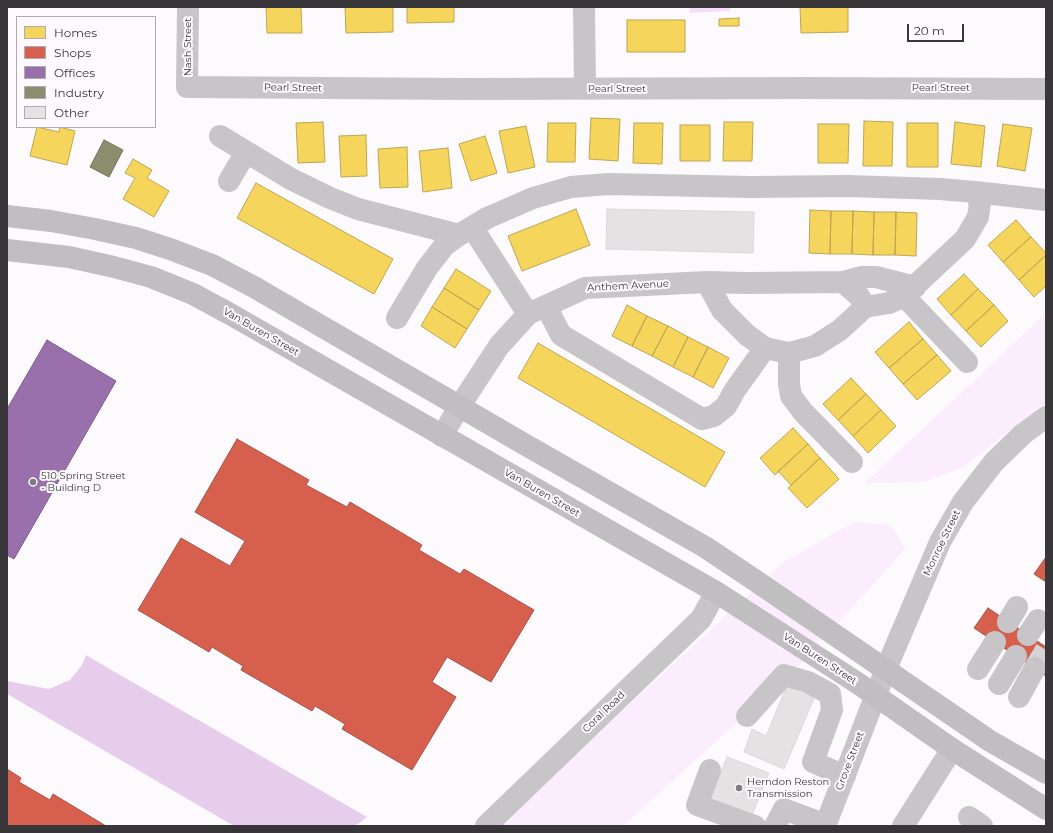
<!DOCTYPE html>
<style>
body{margin:0}
#map{position:relative;width:1053px;height:833px;overflow:hidden;background:#fdfafe;font-family:Montserrat,sans-serif}
canvas{display:block}
.frame{position:absolute;inset:0;border:8px solid #383639;pointer-events:none}
.legend{position:absolute;left:16px;top:16px;width:140px;height:112px;box-sizing:border-box;background:#fef9ff;border:1px solid #afabb0;margin:0;padding:5px 7px;list-style:none;font-size:12px;color:#383639}
.legend li{display:flex;align-items:center;gap:8px;height:20px}
.legend b{width:20px;border:1px solid #afabb0}
.scale{position:absolute;left:907px;top:24px;width:57px;height:18px;box-sizing:border-box;border:2px solid #383639;border-top:0;padding-left:5px;font-size:12px;line-height:14px;white-space:nowrap;color:#383639;-webkit-text-stroke:3px #fef9ff;paint-order:stroke}
</style>
<div id="map">
<canvas width="1053" height="833"></canvas>
<div class="frame"></div>
<ul class="legend">
<li><b style="height:11px;background:#f6d55c"></b>Homes</li>
<li><b style="height:11px;background:#d6604d"></b>Shops</li>
<li><b style="height:11px;background:#9970ab"></b>Offices</li>
<li><b style="height:11px;background:#8c8c6e"></b>Industry</li>
<li><b style="height:11px;background:#e4e2e3"></b>Other</li>
</ul>
<div class="scale">20 m</div>
</div>
<script>
const context = document.querySelector('canvas').getContext('2d');
context.lineJoin = 'round';
function paint(path, color) {
  context.fillStyle = color;
  context.fill(path, 'evenodd');
}
function shape(rows) {
  const path = new Path2D();
  for (const r of rows) {
    path.moveTo(r[0], r[1]);
    for (let i = 2; i < r.length; i += 2) path.lineTo(r[i], r[i + 1]);
  }
  return path;
}
function stroke(path, color, width, dash) {
  context.strokeStyle = color;
  context.lineWidth = width;
  context.lineCap = dash ? 'butt' : 'round';
  context.setLineDash(dash || []);
  context.stroke(path);
}
function label(font, color, halo, rows, align = 'center') {
  context.font = font + ' Montserrat,sans-serif';
  context.lineWidth = 4;
  context.setLineDash([]);
  context.textBaseline = 'middle';
  context.strokeStyle = halo;
  context.fillStyle = color;
  for (const [text, x, y, turn = 0] of rows) {
    context.save();
    context.translate(x, y);
    context.rotate((+turn || 0) * Math.PI / 180);
    context.textAlign = isNaN(turn) ? turn : align;
    if (halo) context.strokeText(text, 0, 0);
    context.fillText(text, 0, 0);
    context.restore();
  }
}
paint(shape([
 [1046,313,1046,402,964,467,925,482,865,483],
 [854,522,890,525,906,548,799,666,623,826,498,826,784,562]
]), '#fbedfd');
paint(shape([
 [86,655,108,668,367,817,355,826,234,826,7,694,7,681,49,689,70,680,82,665]
]), '#e6cdeb');
paint(shape([
 [690,7,730,7,730,11,690,13]
]), '#f5dcfa');
const homes = shape([
 [266,7,301,7,302,33,267,33,266,7],
 [345,7,393,7,393,32,346,33,345,7],
 [407,7,454,7,454,22,407,23,407,7],
 [800,7,848,7,848,32,801,33,800,7],
 [739,18,739,26,719,26,719,19,739,18],
 [627,20,685,20,685,52,627,52,627,20],
 [591,118,620,119,618,161,589,159,591,118],
 [864,121,893,122,892,166,863,166,864,121],
 [323,122,325,162,298,163,296,123,323,122],
 [724,122,753,122,752,161,723,161,724,122],
 [955,122,985,126,981,167,951,164,955,122],
 [548,123,576,123,575,162,547,162,548,123],
 [634,123,663,123,662,164,633,163,634,123],
 [907,123,938,123,938,167,907,167,907,123],
 [818,124,849,124,848,163,818,163,818,124],
 [1003,124,1032,128,1025,171,997,166,1003,124],
 [680,125,710,125,710,161,680,161,680,125],
 [526,126,535,167,508,173,499,131,526,126],
 [37,127,59,132,60,127,75,131,67,165,30,156,37,127],
 [366,135,367,176,341,177,339,136,366,135],
 [485,136,497,173,471,181,459,144,485,136],
 [407,147,408,187,380,188,378,149,407,147],
 [448,148,452,188,423,192,419,151,448,148],
 [133,159,152,170,147,178,169,191,154,217,123,199,135,178,125,173,133,159],
 [256,183,393,259,374,294,237,218,256,183],
 [576,209,590,245,522,271,508,236,576,209],
 [810,210,831,211,830,254,809,253,810,210],
 [831,211,853,211,852,254,830,254,831,211],
 [853,211,874,212,873,255,852,254,853,211],
 [874,212,896,212,895,255,873,255,874,212],
 [896,212,917,213,916,256,895,255,896,212],
 [1016,220,1031,237,1003,262,988,245,1016,220],
 [1031,237,1046,253,1046,255,1019,280,1003,262,1031,237],
 [1046,255,1046,286,1034,297,1019,280,1046,255],
 [456,269,491,291,479,310,444,288,456,269],
 [964,274,978,289,951,315,937,299,964,274],
 [444,288,479,310,467,329,432,307,444,288],
 [978,289,994,305,966,331,951,315,978,289],
 [627,305,647,316,632,346,612,336,627,305],
 [994,305,1008,321,981,347,966,331,994,305],
 [432,307,467,329,455,348,421,326,432,307],
 [647,316,668,326,652,356,632,346,647,316],
 [909,322,923,339,889,368,875,352,909,322],
 [668,326,688,337,673,367,652,356,668,326],
 [688,337,708,347,693,377,673,367,688,337],
 [923,339,937,355,903,384,889,368,923,339],
 [538,343,725,452,705,487,518,378,538,343],
 [708,347,729,358,713,388,693,377,708,347],
 [937,355,951,371,917,400,903,384,937,355],
 [851,378,866,394,838,420,823,404,851,378],
 [866,394,881,410,853,436,838,420,866,394],
 [881,410,896,426,868,453,853,436,881,410],
 [793,428,808,444,775,475,760,458,793,428],
 [808,444,820,458,791,485,778,471,808,444],
 [820,458,839,479,807,508,788,488,820,458]
]);
paint(homes, '#f6d55c');
stroke(homes, '#bda552', 1);
const shops = shape([
 [237,439,309,480,306,485,347,507,350,502,422,545,419,550,460,574,464,569,534,610,491,682,447,657,432,682,456,697,412,770,342,729,345,724,315,706,312,711,241,670,243,666,212,647,209,652,138,610,181,538,230,566,245,541,195,512,237,439],
 [1046,557,1046,582,1034,574,1046,557],
 [988,608,1046,647,1046,676,974,628,988,608],
 [7,769,21,778,19,782,50,800,53,794,106,826,7,826,7,769]
]);
paint(shops, '#d6604d');
stroke(shops, '#a75347', 1);
const offices = shape([
 [47,340,116,381,14,559,7,555,7,409,47,340]
]);
paint(offices, '#9970ab');
stroke(offices, '#7c5f89', 1);
const industry = shape([
 [104,140,123,150,109,177,90,167,104,140]
]);
paint(industry, '#8c8c6e');
stroke(industry, '#73725e', 1);
const building = shape([
 [607,209,754,212,753,253,606,249,607,209],
 [788,683,815,696,784,769,744,752,752,729,766,736,788,683],
 [727,757,769,773,750,820,709,803,727,757]
]);
paint(building, '#e4e2e3');
stroke(building, '#dad8d9', 1);
stroke(shape([
 [1035,668,1046,650]
]), '#d6d3d7', 22, [22, 11]);
stroke(shape([
 [188,7,187,87,464,89,806,88,1046,89],
 [584,7,585,89],
 [220,136,291,179,330,198,358,209,459,235,444,246,427,268,397,318],
 [229,181,246,152],
 [975,192,1046,200],
 [472,227,528,314],
 [459,235,487,218,533,198,571,187,608,184,750,187,848,186,940,189,975,192,980,203,978,217,965,239,904,296,889,303,865,307,859,296,843,282,747,283,707,282],
 [843,282,861,277,876,277,915,287],
 [904,296,967,362],
 [546,306,561,335,702,419,714,416,726,406,735,390,765,348],
 [789,353,789,384,791,396,803,412,852,462],
 [442,436,459,407,499,346,528,314,585,288,707,282,722,310,747,335,765,348,789,353,815,346,840,330,865,307],
 [1008,622,1017,607],
 [1028,635,1038,620],
 [978,669,995,642],
 [999,684,1016,656],
 [1019,697,1035,668],
 [747,716,784,675,808,682,830,694,832,710,813,762,845,776],
 [710,770,697,805,755,826],
 [969,817,982,826],
 [486,826,701,619,716,592],
 [775,826,784,809,826,825],
 [825,826,886,669,940,542,963,502,994,462,1023,434,1046,417],
 [903,826,952,749]
]), '#c7c5c7', 22);
stroke(shape([
 [7,216,51,221,95,229,136,238,170,249,212,265,254,287,531,448,705,547,756,581,990,741,1046,773],
 [7,250,69,257,114,267,151,277,193,294,230,314,716,592,856,682,952,749,1046,809]
]), '#c0bec0', 22);
for (const [x, y, r, color] of [
 [33,482,4,"#7d7b7e"],
 [739,788,4,"#7d7b7e"]
]) {
  const dot = new Path2D();
  dot.arc(x, y, r, 0, 2 * Math.PI);
  context.fillStyle = color;
  context.fill(dot);
  stroke(dot, '#fef9ff', 1.5);
}
label('10px', '#383639', '#fef9ff', [
 ["Nash Street",188,47,-90],
 ["Pearl Street",293,88,1],
 ["Pearl Street",941,88],
 ["Pearl Street",617,89],
 ["Anthem Avenue",628,286,-3],
 ["Van Buren Street",261,332,30],
 ["Van Buren Street",542,493,30],
 ["Monroe Street",942,543,-64],
 ["Van Buren Street",820,659,33],
 ["Coral Road",604,712,-44],
 ["Grove Street",850,761,-69]
]);
label('10px', '#383639', '#fef9ff', [
 ["510 Spring Street",41,476],
 ["- Building D",41,488],
 ["Herndon Reston",747,782],
 ["Transmission",747,794]
], 'left');
</script>
